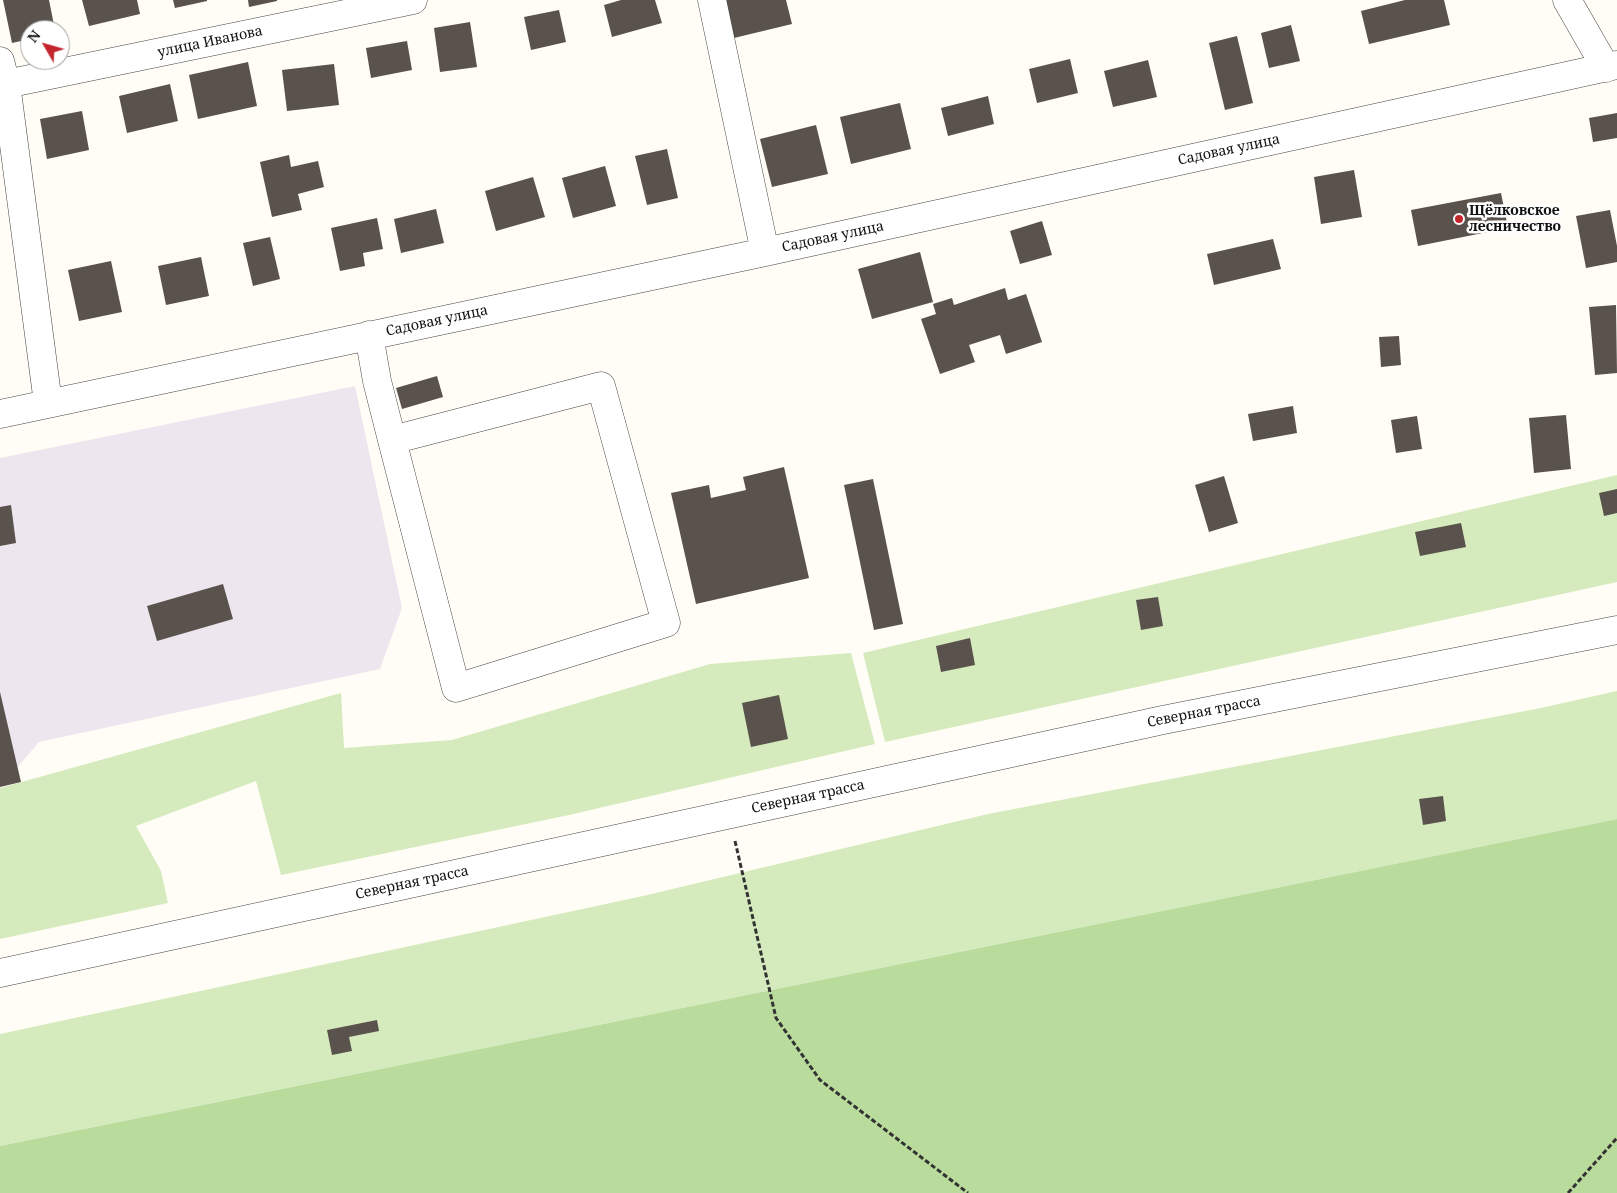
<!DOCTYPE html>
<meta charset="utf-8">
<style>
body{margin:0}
#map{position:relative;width:1617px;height:1193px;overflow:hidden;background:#fffdf5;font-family:"Noto Serif",serif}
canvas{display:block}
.north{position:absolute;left:20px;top:20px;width:50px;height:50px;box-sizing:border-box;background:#fff;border:1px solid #a0a0a0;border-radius:50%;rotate:308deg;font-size:14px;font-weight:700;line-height:20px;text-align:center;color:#111}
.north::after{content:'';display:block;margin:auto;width:18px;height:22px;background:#c4262e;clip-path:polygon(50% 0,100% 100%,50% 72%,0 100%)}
</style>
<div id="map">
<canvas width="1617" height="1193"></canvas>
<div class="north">N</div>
</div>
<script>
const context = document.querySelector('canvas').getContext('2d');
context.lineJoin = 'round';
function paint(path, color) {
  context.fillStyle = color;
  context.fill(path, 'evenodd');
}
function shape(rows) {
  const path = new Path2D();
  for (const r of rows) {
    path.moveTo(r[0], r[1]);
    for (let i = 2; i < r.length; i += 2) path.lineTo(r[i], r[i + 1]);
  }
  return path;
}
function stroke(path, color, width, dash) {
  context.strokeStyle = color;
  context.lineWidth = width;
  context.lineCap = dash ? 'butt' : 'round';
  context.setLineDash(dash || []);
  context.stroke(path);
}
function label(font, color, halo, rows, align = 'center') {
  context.font = font + ' "Noto Serif",serif';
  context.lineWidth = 5;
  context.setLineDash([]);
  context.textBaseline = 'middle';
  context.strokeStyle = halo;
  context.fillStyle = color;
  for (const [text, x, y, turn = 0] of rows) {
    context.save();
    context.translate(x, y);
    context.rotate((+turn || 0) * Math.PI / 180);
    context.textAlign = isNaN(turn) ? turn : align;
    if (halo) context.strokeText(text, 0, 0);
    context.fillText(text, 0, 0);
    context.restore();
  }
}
paint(shape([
 [355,386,402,608,380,669,39,742,0,788,0,458]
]), '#eee6ef');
paint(shape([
 [1617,475,1617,582,885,742,863,653],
 [851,653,875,744,569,815,281,875,256,781,136,826,161,871,168,903,0,939,0,788,341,693,344,748,452,740,710,664],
 [1617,691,1617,819,0,1146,0,1034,643,896,988,814,1541,708]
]), '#d5ebbd');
paint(shape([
 [1617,819,1617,1193,0,1193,0,1146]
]), '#b9dc9c');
paint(shape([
 [3,0,49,0,55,30,30,30,30,39,12,43],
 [82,0,137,0,140,14,89,26],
 [173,0,207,0,207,1,175,8],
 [248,0,277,0,277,1,249,7],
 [621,0,655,0,662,23,612,37,604,5],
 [725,0,786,0,792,24,734,38],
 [1405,0,1444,0,1450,25,1369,44,1361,11],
 [559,10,566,42,531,50,524,17],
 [470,22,477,67,440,72,434,28],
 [1291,25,1300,61,1269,68,1261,33],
 [1237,36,1253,103,1225,110,1209,43],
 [407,41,412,70,371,78,366,48],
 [1070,59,1078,93,1037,103,1029,69],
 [1148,60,1157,97,1113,107,1104,71],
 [248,62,257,106,198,119,189,75],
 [334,64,339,105,287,111,282,70],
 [170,84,178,121,127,133,119,96],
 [988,96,994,124,948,136,941,108],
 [900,103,911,149,851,164,840,117],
 [82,111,89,150,47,159,40,119],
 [1617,113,1617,138,1593,142,1589,118],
 [816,125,828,174,772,187,760,139],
 [667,149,678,198,647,205,635,156],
 [289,155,291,167,318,161,324,187,298,194,302,210,272,217,260,162],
 [605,166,616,206,573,218,562,178],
 [1354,170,1362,217,1321,224,1314,177],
 [533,177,545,217,496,231,485,191],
 [1501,193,1508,228,1418,246,1411,210],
 [436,209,444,243,401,253,394,219],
 [1610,210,1617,246,1617,262,1586,268,1576,216],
 [377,218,383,249,363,253,365,266,340,271,331,228],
 [1042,221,1052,255,1020,264,1010,231],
 [270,237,280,279,253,286,243,243],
 [1273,239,1281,269,1214,285,1207,254],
 [920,252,933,302,872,319,858,269],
 [201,257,209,296,166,305,158,266],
 [111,261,122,312,79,321,68,270],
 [1005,288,1008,300,1026,294,1042,342,1006,354,1000,335,969,345,975,362,940,374,921,319,936,314,933,304,952,298,954,305],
 [1616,305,1617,373,1595,375,1589,307],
 [1399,336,1401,365,1381,367,1379,337],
 [437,376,443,397,402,409,396,388],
 [1293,406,1297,433,1253,441,1248,414],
 [1566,415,1571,469,1534,473,1529,418],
 [1417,416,1422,449,1396,453,1391,420],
 [784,467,809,578,696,604,671,493,709,485,711,498,746,490,743,477],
 [1224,476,1238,523,1209,532,1195,485],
 [873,479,903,624,874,630,844,485],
 [1617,489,1617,513,1604,516,1599,493],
 [11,505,16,543,0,546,0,507],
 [1461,523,1466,547,1420,556,1415,532],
 [223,584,233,619,157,641,147,606],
 [1158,597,1163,626,1141,630,1136,600],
 [970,638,975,665,941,672,936,646],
 [0,692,21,782,0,787],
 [779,695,788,739,751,747,742,703],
 [1443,796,1446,821,1423,825,1419,799],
 [377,1020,379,1031,349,1037,352,1051,332,1055,327,1030]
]), '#5a524d');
const minor = shape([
 [712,0,765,252],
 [1567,0,1606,68],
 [0,61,6,84,48,403],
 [6,84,413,0],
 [369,335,377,381,392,440,456,688,666,623,601,386,392,440],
 [0,414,765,252,1617,65],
 [0,973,1163,720,1617,630]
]);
stroke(minor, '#444', 29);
stroke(shape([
 [735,841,776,1018,820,1080,968,1193],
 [1568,1193,1617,1138]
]), '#333', 3, [5, 2.5]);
stroke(minor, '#fff', 28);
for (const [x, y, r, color] of [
 [1459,219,5,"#c4262e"]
]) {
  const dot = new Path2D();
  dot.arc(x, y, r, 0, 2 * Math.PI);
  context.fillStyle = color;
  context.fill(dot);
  stroke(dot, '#fff', 2);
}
label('14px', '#111', '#fff', [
 ["улица Иванова",210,42,-12],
 ["Садовая улица",1229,150,-12],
 ["Садовая улица",833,237,-12],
 ["Садовая улица",437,321,-12],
 ["Северная трасса",1204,712,-11],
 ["Северная трасса",808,797,-12],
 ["Северная трасса",412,883,-12]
]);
label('bold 14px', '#111', '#fff', [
 ["Щёлковское",1469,211],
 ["лесничество",1469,227]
], 'left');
</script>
